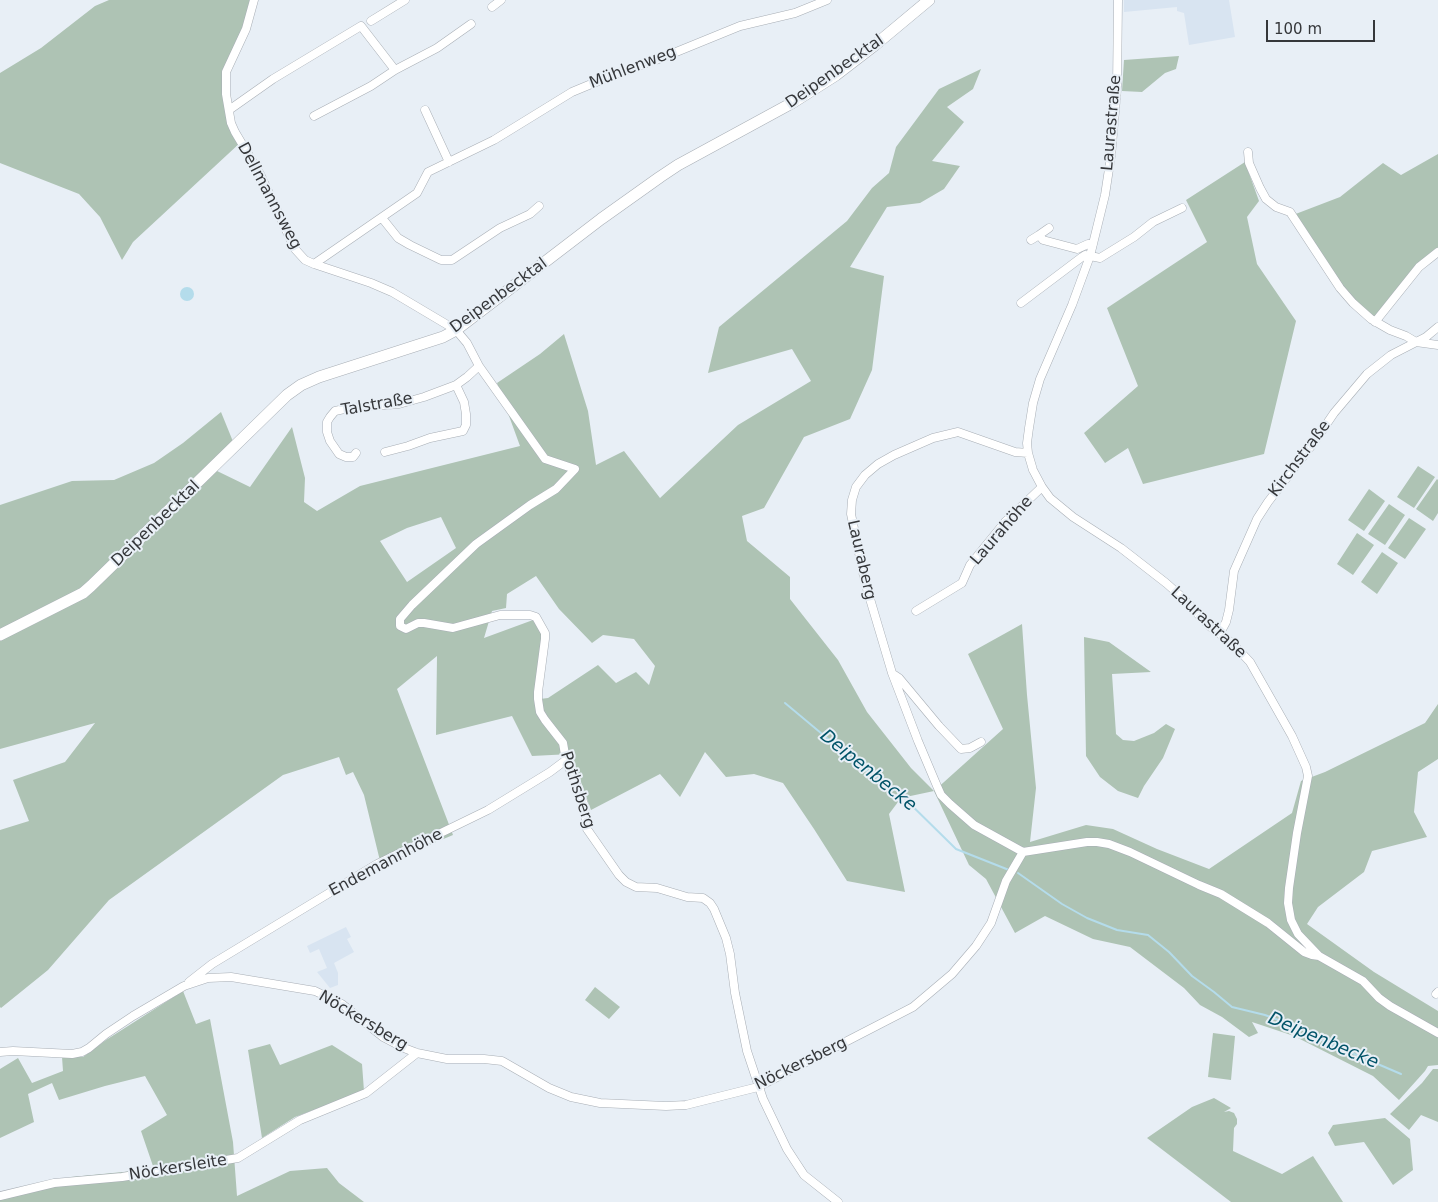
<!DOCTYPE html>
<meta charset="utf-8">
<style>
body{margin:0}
#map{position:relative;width:1438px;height:1202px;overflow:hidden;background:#e8eff6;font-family:"DejaVu Sans",sans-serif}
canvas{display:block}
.scale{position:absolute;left:1266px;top:20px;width:109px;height:22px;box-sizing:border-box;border:2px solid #35373a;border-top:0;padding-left:6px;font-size:15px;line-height:18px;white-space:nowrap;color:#35373a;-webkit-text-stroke:4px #e8eff6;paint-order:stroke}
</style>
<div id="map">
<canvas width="1438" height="1202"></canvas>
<div class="scale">100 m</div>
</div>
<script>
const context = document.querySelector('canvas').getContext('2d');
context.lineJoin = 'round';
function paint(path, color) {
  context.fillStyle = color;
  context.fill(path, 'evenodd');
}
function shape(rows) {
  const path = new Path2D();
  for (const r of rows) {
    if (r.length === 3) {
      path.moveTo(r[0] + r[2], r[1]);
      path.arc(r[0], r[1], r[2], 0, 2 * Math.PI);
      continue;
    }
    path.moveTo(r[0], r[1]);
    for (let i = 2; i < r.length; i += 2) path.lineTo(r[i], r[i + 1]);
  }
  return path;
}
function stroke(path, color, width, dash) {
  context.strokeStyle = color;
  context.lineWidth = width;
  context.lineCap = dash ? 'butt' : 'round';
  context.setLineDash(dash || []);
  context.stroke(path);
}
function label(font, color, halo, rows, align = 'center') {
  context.font = font + ' "DejaVu Sans",sans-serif';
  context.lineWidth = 4;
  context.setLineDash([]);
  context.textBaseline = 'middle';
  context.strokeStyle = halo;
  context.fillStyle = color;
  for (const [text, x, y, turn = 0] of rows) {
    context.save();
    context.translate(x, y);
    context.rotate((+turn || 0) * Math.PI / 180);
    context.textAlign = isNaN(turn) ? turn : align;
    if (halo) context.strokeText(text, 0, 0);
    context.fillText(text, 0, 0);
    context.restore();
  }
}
paint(shape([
 [1124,0,1229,0,1235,37,1189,45,1184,13,1177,11,1177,7,1124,12],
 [346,927,351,937,347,939,354,952,334,963,338,973,338,985,330,988,317,972,327,968,319,949,310,953,307,946]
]), '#d8e4f1');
paint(shape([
 [109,0,253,0,248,20,230,62,226,95,241,142,133,242,122,260,100,217,79,194,0,163,0,73,41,48,95,6],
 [1179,56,1176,69,1165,73,1142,92,1122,91,1124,60],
 [981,69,973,89,947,107,964,122,932,161,960,166,944,189,920,203,887,207,850,267,884,276,872,370,850,419,804,437,764,508,742,516,747,541,790,577,790,599,838,660,867,712,911,768,934,791,1003,729,968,654,1022,624,1027,695,1036,788,1030,842,1086,825,1113,829,1157,849,1209,869,1292,813,1301,781,1325,772,1425,723,1438,704,1438,759,1418,772,1414,812,1427,837,1372,851,1364,872,1318,907,1307,924,1374,972,1438,1011,1438,1065,1428,1066,1425,1071,1399,1100,1373,1076,1294,1036,1252,1022,1258,1033,1249,1037,1222,1017,1200,1005,1184,988,1130,947,1093,939,1045,916,1015,933,986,879,969,865,934,791,901,798,889,814,905,892,847,881,814,829,783,783,754,774,726,777,705,752,680,797,660,774,591,810,571,754,532,756,512,716,436,735,437,656,397,689,453,835,381,865,364,795,353,772,346,775,339,757,283,775,109,900,48,970,1,1008,0,1007,0,830,29,821,13,780,65,762,95,723,0,749,0,636,72,602,215,470,250,487,292,427,305,478,304,502,317,511,360,486,520,446,497,383,540,354,564,334,588,411,596,465,624,451,660,498,738,425,811,381,792,349,708,373,719,327,847,221,872,188,889,173,896,147,939,89],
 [441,517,456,548,407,582,380,541,407,528],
 [536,576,559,609,592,643,603,635,634,639,655,666,649,685,636,672,616,683,598,665,548,698,540,699,542,634,533,620,484,638,492,611,506,608,507,594],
 [1438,154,1438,248,1418,265,1375,320,1354,303,1293,215,1340,197,1383,163,1401,175],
 [1245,162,1259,201,1247,217,1257,264,1296,321,1264,454,1143,484,1128,448,1105,463,1084,433,1138,386,1107,308,1207,242,1186,200],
 [221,412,234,444,87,587,0,635,0,505,72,481,114,480,154,463,183,443],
 [1418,466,1435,477,1414,508,1397,497],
 [1437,479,1438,480,1438,513,1433,521,1416,509],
 [1369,489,1385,501,1364,531,1348,520],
 [1389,504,1405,515,1385,545,1368,534],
 [1409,518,1426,529,1405,559,1388,548],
 [1357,533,1374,545,1353,575,1337,564],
 [1382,552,1398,563,1377,594,1361,582],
 [1084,637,1109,642,1151,672,1112,674,1116,734,1123,740,1134,741,1154,733,1166,724,1175,729,1163,758,1144,786,1138,798,1118,791,1100,777,1086,756],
 [595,987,620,1007,609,1019,585,1000],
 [183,991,196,1024,210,1019,233,1142,237,1196,290,1171,327,1168,339,1183,364,1202,0,1202,0,1198,71,1177,154,1169,141,1131,167,1115,145,1076,105,1086,59,1100,52,1083,28,1094,34,1122,0,1138,0,1069,18,1058,32,1083,63,1071,62,1057,83,1057,106,1040],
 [1213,1033,1235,1036,1231,1080,1208,1077],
 [270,1044,280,1065,332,1045,362,1064,364,1091,295,1117,262,1138,248,1050],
 [1433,1069,1438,1069,1438,1122,1421,1115,1409,1130,1390,1114,1422,1083],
 [1214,1098,1231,1108,1224,1112,1229,1111,1234,1113,1237,1119,1237,1124,1234,1128,1233,1151,1282,1174,1313,1156,1343,1202,1231,1202,1147,1138,1192,1107],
 [1385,1118,1410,1139,1413,1170,1393,1185,1364,1142,1335,1146,1328,1133,1333,1125]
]), '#aec3b4');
paint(shape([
 [187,294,7]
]), '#b4dceb');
stroke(shape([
 [785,703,864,769,896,790,956,849,1009,870],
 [1018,873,1062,904,1087,918,1117,930,1148,935,1169,952,1192,976,1214,992,1232,1007,1265,1015,1310,1032,1324,1041,1401,1074]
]), '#b4dceb', 2);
const minor = shape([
 [254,0,246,29,226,72,226,94,231,123,235,132,260,174,295,249,305,260,314,264,371,283,392,292,456,330,467,343,479,366,545,459,575,469,556,489,530,505,476,544,412,605,400,619,400,626,406,629,418,623,424,623,453,628,500,615,530,615,536,617,545,633,545,639,538,692,538,699,540,712,545,720,563,743,566,760,584,804,587,829,619,875,626,882,636,887,657,888,687,897,703,898,710,903,714,909,726,938,730,954,735,993,747,1051,763,1099,787,1149,804,1175,838,1202],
 [1118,0,1117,88,1111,156,1105,195,1090,256,1072,305,1040,379,1033,403,1029,428,1027,443,1028,453,1033,470,1042,487,1050,498,1073,517,1121,548,1166,583,1183,598,1208,625,1232,643,1250,662,1292,736,1306,767,1308,776,1297,833,1289,888,1288,903,1291,920,1298,934,1319,956,1363,981,1379,998,1390,1006,1438,1033],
 [492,7,501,0],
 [371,21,405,0],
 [229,110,273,79,361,26,395,70],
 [425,110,449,162],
 [314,116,371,86,395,70,437,48,471,24],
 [1248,152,1249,163,1260,188,1266,199,1276,207,1290,212,1340,288,1353,303,1371,319,1390,330,1406,336,1416,342,1438,345],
 [382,218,398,238,410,245,441,260,452,260,500,228,530,214,539,206],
 [1039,235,1049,228],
 [1031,240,1039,235,1043,240,1077,249,1088,244,1093,244],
 [314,264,417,193,428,172,494,140,572,92,613,75,659,59,740,26,795,13,827,0],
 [1021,303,1082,257,1085,255,1100,258,1134,237,1153,222,1182,208],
 [1375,322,1419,267,1438,252],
 [385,452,408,446,430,438,463,431,466,425,466,414,464,402,456,385],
 [356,453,353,457,346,457,339,454,330,441,327,432,327,422,330,417,335,411,349,408,399,404,424,397,456,385,467,377,479,366],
 [916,611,962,583,970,565,1005,522,1042,487],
 [1220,633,1226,622,1229,610,1234,571,1257,519,1268,502,1315,441,1334,413,1367,374,1391,355,1426,337,1438,327],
 [893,674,899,678,939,726,961,749,970,748,981,742],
 [1023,852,974,825,950,804,941,795,937,786,918,741,892,673,865,582,851,514,852,500,856,487,865,475,878,464,894,455,933,438,958,432,1015,452,1028,453],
 [1023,852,1087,842,1097,842,1109,844,1130,852,1199,885,1221,894,1268,923,1304,952,1312,955,1319,956],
 [189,982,212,964,377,864,488,810,550,772,566,760],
 [1436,994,1438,992],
 [0,1052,13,1051,72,1054,82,1052,89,1048,106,1034,133,1016,184,986,208,978,231,977,315,991,342,1004,383,1037,404,1048,417,1053,447,1059,484,1059,502,1061,549,1088,571,1097,600,1103,666,1106,686,1105,758,1087,913,1007,952,974,976,946,991,923,1006,881,1023,852],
 [0,1196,54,1183,122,1177,238,1158,300,1120,366,1093,417,1053]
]);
const secondary = shape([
 [0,635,83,593,91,586,287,395,301,385,319,377,443,337,456,330,601,219,660,177,678,165,792,103,836,75,875,45,929,0]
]);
stroke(minor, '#a8aeb5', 9);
stroke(secondary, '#a8aeb5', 12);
stroke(minor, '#fff', 8);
stroke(secondary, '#fff', 11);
label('16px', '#35373a', '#e8eff6', [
 ["Mühlenweg",633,68,-21],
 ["Deipenbecktal",835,72,-35],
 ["Laurastraße",1112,123,-85],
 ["Dellmannsweg",269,196,62],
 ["Deipenbecktal",499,296,-36],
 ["Talstraße",377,405,-10],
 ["Kirchstraße",1300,459,-53],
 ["Deipenbecktal",156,524,-44],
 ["Laurahöhe",1002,531,-49],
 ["Lauraberg",861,560,77],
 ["Laurastraße",1208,623,43],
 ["Pothsberg",577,790,72],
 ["Endemannhöhe",386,863,-28],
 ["Nöckersberg",363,1021,31],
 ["Nöckersberg",801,1064,-26],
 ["Nöckersleite",178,1168,-9]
]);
label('italic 18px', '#005368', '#e8eff6', [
 ["Deipenbecke",868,771,39],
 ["Deipenbecke",1323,1041,23]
]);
</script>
